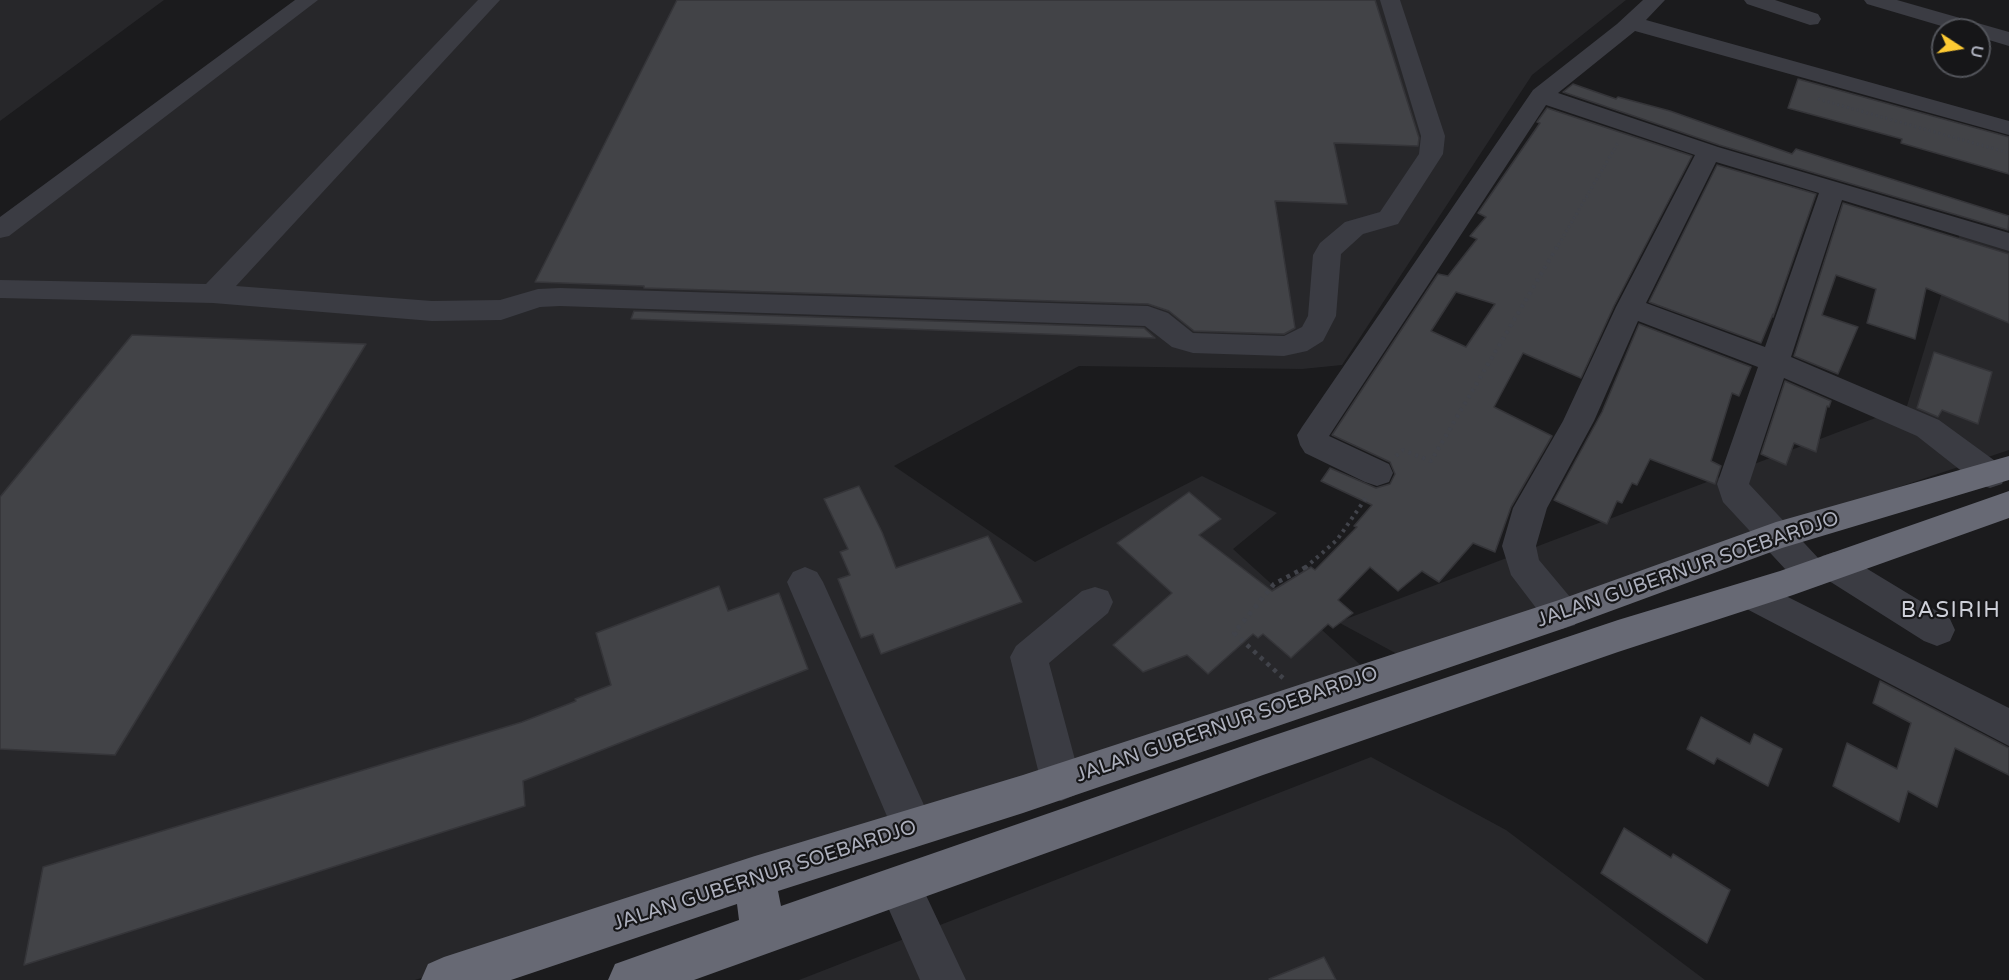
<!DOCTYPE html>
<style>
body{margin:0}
#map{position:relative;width:2009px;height:980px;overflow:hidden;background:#1b1b1d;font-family:"Varela Round",sans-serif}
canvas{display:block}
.north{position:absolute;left:1931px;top:18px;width:60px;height:60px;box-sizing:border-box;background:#161618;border:2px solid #52545a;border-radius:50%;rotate:102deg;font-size:16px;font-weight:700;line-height:24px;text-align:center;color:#adb0bd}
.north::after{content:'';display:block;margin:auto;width:21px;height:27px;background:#fdca33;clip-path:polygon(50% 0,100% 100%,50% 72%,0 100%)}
</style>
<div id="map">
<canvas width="2009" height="980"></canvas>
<div class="north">U</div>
</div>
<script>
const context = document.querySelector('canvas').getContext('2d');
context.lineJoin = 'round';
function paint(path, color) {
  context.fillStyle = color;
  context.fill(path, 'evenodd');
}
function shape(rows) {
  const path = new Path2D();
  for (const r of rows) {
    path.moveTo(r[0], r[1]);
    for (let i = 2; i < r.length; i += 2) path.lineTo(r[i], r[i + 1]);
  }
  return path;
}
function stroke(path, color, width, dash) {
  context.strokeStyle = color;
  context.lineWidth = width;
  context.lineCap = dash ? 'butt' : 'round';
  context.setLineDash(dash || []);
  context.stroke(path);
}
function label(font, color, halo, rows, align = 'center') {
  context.font = font + ' "Varela Round",sans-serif';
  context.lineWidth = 4.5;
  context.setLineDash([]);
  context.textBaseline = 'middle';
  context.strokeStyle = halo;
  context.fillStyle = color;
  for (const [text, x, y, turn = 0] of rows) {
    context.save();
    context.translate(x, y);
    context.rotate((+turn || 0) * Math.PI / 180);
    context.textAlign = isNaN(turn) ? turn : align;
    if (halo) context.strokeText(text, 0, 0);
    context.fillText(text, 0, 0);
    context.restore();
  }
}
paint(shape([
 [0,0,164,0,0,121],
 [314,0,1626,0,1532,75,1342,365,1302,369,1079,366,894,466,1035,562,1202,476,1277,513,1233,549,1366,670,965,805,415,980,0,980,0,233],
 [1962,227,2009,242,2009,450,1399,655,1338,622,1907,406],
 [1371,757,1506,830,1705,980,799,980]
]), '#27272a');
const building = shape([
 [677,0,1375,0,1419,138,1418,146,1334,143,1347,204,1275,201,1295,328,1284,334,1194,331,1169,311,1148,304,644,288,644,286,535,282,677,0],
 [1798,79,2009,137,2009,174,1901,143,1902,139,1788,108,1798,79],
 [1573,84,1616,99,1618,97,1670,111,1792,154,1796,149,2009,216,2008,230,1719,145,1563,92,1573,84],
 [1547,108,1692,156,1614,306,1581,378,1523,353,1494,407,1552,436,1511,507,1495,552,1473,543,1439,582,1422,571,1398,591,1370,567,1338,600,1353,613,1333,628,1328,624,1291,658,1263,634,1258,638,1253,634,1208,674,1187,655,1143,672,1113,645,1172,593,1117,543,1189,492,1221,519,1199,535,1272,591,1311,567,1315,570,1357,527,1354,526,1372,505,1321,481,1330,468,1376,488,1390,484,1395,474,1390,462,1332,435,1438,274,1448,276,1477,239,1470,236,1486,217,1478,213,1540,123,1537,122,1547,108],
 [1456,292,1495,304,1466,347,1431,331,1456,292],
 [1717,165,1816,194,1773,317,1773,314,1761,343,1649,302,1717,165],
 [1843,203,2009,254,2009,323,1926,288,1915,339,1867,323,1876,289,1836,275,1822,315,1858,327,1838,374,1794,356,1843,203],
 [634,311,1144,328,1155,338,631,319,634,311],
 [1639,324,1751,367,1739,396,1732,393,1711,461,1721,466,1715,484,1650,459,1637,485,1632,483,1622,503,1617,501,1607,524,1554,500,1602,412,1639,324],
 [132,335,366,344,115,755,0,749,0,497,132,335],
 [1934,352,1992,372,1978,424,1942,410,1938,417,1917,408,1934,352],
 [1785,381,1831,401,1829,407,1827,406,1816,452,1794,443,1786,465,1761,454,1785,381],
 [859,486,882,532,896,568,988,536,1022,602,881,654,873,634,861,638,838,579,850,575,840,552,848,549,824,499,859,486],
 [719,586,728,611,779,593,808,669,523,781,525,806,24,965,43,867,522,722,576,701,575,699,611,685,596,633,719,586],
 [1880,681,2009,748,2009,775,1955,748,1937,807,1908,791,1899,822,1833,786,1847,743,1897,769,1911,723,1873,703,1880,681],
 [1701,717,1750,744,1754,734,1782,749,1768,786,1717,758,1714,764,1687,749,1701,717],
 [1624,828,1671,858,1673,854,1730,890,1707,943,1601,873,1624,828],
 [1324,957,1336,980,1270,980,1269,979,1324,957]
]);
paint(building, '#424347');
stroke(building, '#353539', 1.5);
stroke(shape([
 [1818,99,2009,153],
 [1556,249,1619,141]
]), '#41434a', 3, [2, 3]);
stroke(shape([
 [1396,456,1403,450,1431,461,1557,247],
 [1305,568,1337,540,1368,495]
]), '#41434a', 4, [3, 4.5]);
stroke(shape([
 [1283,678,1234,633,1274,584,1306,567]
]), '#41434a', 4.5, [4, 5]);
paint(shape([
 [295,0,318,0,9,236,0,238,0,217,295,0],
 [478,0,500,0,236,286,432,301,500,300,538,289,560,288,1148,306,1168,313,1193,333,1284,336,1302,327,1308,316,1313,255,1320,243,1345,222,1380,212,1419,154,1421,136,1380,0,1400,0,1445,136,1443,154,1398,224,1363,234,1341,254,1336,316,1323,341,1307,351,1284,356,1193,353,1172,347,1145,326,560,306,540,307,501,320,432,321,213,303,0,298,0,280,206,284,478,0],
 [1643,0,1665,0,1646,20,2009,121,2009,135,1635,31,1558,93,1718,147,2009,233,2009,251,1842,200,1791,357,1939,420,2002,466,2006,475,2002,484,1990,488,1978,484,1917,436,1784,378,1749,484,1820,560,1822,556,1834,552,1846,556,1950,619,1955,630,1950,641,1937,646,1924,641,1826,579,1823,584,1811,588,1799,584,1723,502,1717,484,1758,367,1638,321,1594,421,1547,508,1536,546,1539,560,1575,603,1580,614,1575,625,1562,629,1549,625,1511,575,1502,546,1513,508,1563,421,1616,307,1695,155,1546,105,1329,436,1389,464,1393,473,1389,482,1377,486,1365,482,1305,453,1300,445,1297,435,1302,427,1533,90,1617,24,1643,0],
 [1716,162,1819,193,1765,347,1646,303,1716,162],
 [1744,0,1775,0,1818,14,1821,19,1818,24,1810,25,1747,4,1744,0],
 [1864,0,1897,0,2009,32,2009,46,1979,37,1979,30,1955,30,1867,4,1864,0],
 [805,567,817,572,823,582,928,814,934,828,928,842,913,848,898,842,787,582,793,572,805,567],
 [1754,580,2009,708,2009,746,1741,606,1736,595,1741,584,1754,580],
 [1095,587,1108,591,1113,602,1108,613,1049,663,1081,782,1075,795,1061,801,1047,795,1041,782,1010,657,1016,646,1082,591,1095,587],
 [900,866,915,872,966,980,920,980,879,887,885,872,900,866]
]), '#3b3c43');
paint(shape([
 [2009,456,2009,480,1782,548,1562,629,1023,813,778,891,781,906,1263,739,1618,620,1780,571,2009,491,2009,518,1793,595,1618,652,1263,775,694,980,608,980,615,964,739,920,737,904,511,980,421,980,428,964,444,957,755,856,1023,775,1559,600,1776,522,2009,456]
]), '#676974');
label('20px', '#adb0bd', '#161618', [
 ["JALAN GUBERNUR SOEBARDJO",1688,570,-19],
 ["JALAN GUBERNUR SOEBARDJO",1227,725,-19],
 ["JALAN GUBERNUR SOEBARDJO",765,876,-18]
]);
context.letterSpacing = '1.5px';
label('22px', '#ced0d9', '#161618', [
 ["BASIRIH",1951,611]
]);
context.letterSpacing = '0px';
</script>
